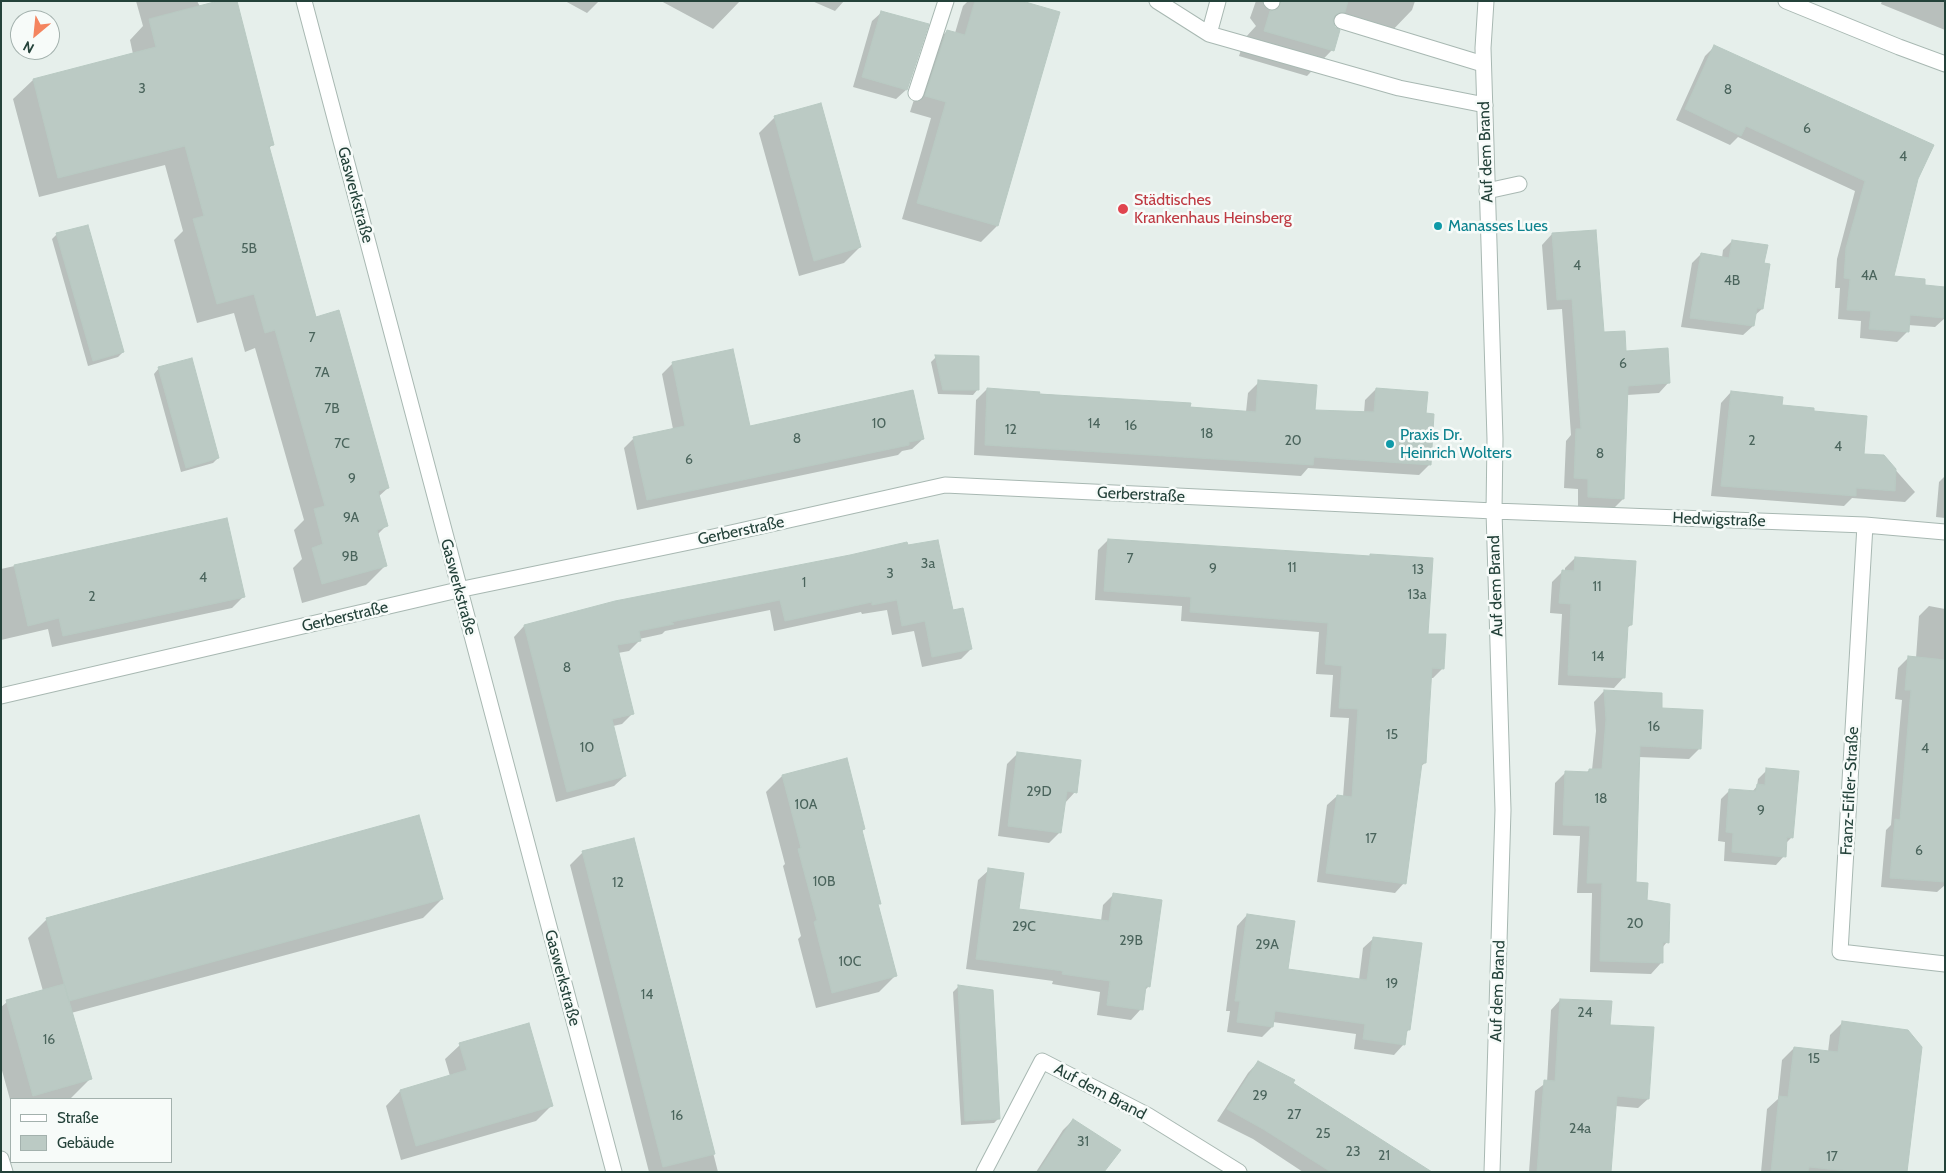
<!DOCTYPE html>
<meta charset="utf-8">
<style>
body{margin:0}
#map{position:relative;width:1946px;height:1173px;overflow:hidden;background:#e6efeb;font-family:Cabin,sans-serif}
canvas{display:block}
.frame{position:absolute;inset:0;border:2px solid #24423a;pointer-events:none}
.legend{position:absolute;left:10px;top:1098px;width:162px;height:65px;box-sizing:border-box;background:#f7fbf9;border:1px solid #a3b1ad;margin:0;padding:6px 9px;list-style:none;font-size:15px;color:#24423a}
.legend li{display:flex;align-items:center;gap:10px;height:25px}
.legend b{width:25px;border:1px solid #a3b1ad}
.north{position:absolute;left:10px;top:10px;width:50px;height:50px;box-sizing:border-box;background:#f7fbf9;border:1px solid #a3b1ad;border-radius:50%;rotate:208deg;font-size:14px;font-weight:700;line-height:20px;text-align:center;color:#24423a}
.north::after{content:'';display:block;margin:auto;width:18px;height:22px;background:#f4845f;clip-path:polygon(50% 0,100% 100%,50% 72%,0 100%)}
</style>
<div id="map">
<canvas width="1946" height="1173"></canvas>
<div class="frame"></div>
<ul class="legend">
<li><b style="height:6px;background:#fff"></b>Straße</li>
<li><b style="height:14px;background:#bbcac4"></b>Gebäude</li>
</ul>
<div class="north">N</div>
</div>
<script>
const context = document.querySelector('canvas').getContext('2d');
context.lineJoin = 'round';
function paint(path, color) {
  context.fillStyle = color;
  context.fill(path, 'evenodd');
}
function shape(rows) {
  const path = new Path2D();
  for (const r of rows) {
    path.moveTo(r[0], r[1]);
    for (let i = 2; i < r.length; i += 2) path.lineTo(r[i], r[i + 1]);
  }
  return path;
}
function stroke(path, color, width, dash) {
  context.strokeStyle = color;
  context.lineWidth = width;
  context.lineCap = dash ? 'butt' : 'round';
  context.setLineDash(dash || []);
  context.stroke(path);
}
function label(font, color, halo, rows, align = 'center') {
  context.font = font + ' Cabin,sans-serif';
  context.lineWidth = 5;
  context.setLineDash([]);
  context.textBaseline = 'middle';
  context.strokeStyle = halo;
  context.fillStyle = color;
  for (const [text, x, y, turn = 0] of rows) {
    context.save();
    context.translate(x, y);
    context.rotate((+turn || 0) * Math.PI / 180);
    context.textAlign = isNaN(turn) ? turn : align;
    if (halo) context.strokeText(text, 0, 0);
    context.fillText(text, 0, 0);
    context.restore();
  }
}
paint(shape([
 [136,1,197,1,273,144,268,149,316,318,388,488,378,497,386,526,377,535,386,565,366,585,302,603,293,568,302,559,294,530,304,520,255,348,245,352,234,313,197,323,174,240,183,231,165,165,39,197,13,99,33,80,133,54,130,40,143,26],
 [565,1,599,1,587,13],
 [661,1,740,1,713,29],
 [812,1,844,1,835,11],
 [968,1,1018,1,997,226,981,242,902,219,931,118,910,112,931,47,947,31,955,33,963,6],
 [1256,1,1415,1,1412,10,1387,36,1335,20,1333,23,1332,50,1307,76,1239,56,1245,38,1256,26,1250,18],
 [1882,1,1945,1,1945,30,1881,4],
 [882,12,927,25,906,90,896,99,853,87,872,21],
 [1715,46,1917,179,1893,277,1924,286,1945,318,1935,327,1908,325,1907,332,1897,342,1860,338,1861,321,1838,319,1840,288,1835,288,1837,259,1855,191,1738,137,1730,145,1676,120,1705,56],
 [775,117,860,247,844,263,799,276,759,133],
 [57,234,123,352,118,357,88,366,52,239],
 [1552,234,1603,333,1625,353,1669,382,1659,393,1627,395,1623,499,1613,509,1578,507,1578,489,1564,488,1566,441,1571,435,1562,309,1547,310,1542,245],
 [1732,241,1763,264,1762,309,1754,316,1753,326,1743,335,1681,327,1692,263,1701,254,1722,258,1723,250],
 [936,357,978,389,973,395,938,394,931,362],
 [673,363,749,427,923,439,912,449,902,451,898,455,637,510,624,448,634,438,673,429,662,374],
 [159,368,218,458,213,463,181,472,154,374],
 [1259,382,1314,411,1364,413,1365,400,1376,389,1425,415,1430,464,1419,475,1308,468,1301,476,974,455,976,400,987,389,1246,412,1248,393],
 [1731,392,1781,406,1813,412,1862,455,1884,457,1915,492,1905,502,1852,498,1844,506,1711,496,1721,403],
 [1945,476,1945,518,1936,517,1939,482],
 [226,519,243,597,232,608,52,647,48,629,1,640,1,569],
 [1108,540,1369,557,1371,555,1426,635,1443,668,1433,678,1430,678,1425,763,1420,767,1404,883,1395,893,1317,882,1327,805,1337,796,1343,797,1349,718,1330,717,1333,675,1316,674,1319,632,1181,621,1182,606,1095,600,1098,550],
 [850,556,952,611,971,649,961,659,922,667,914,631,892,635,887,610,862,614,861,612,774,631,770,610,665,631,662,634,639,639,639,641,629,651,618,653,633,713,622,724,613,726,625,776,614,786,556,802,514,637,524,626,615,602],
 [1575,558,1631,625,1627,628,1624,677,1614,688,1558,685,1562,614,1550,613,1552,582,1562,572,1565,572,1565,568],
 [1929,606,1945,609,1945,885,1937,892,1881,887,1886,830,1891,825,1902,700,1895,699,1898,668,1908,658,1916,658,1919,616],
 [1604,691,1660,709,1699,749,1689,759,1639,757,1635,883,1667,942,1662,948,1661,963,1651,974,1590,972,1592,893,1577,893,1580,836,1553,835,1555,783,1565,773,1586,773,1589,770,1592,770,1596,731,1594,702],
 [1018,753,1075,792,1065,803,1060,832,1049,843,998,836,1007,764],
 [1767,770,1792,837,1786,843,1784,856,1776,865,1724,861,1725,842,1718,841,1721,799,1730,790,1752,792,1757,786,1758,779],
 [782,776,864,829,861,832,880,903,877,905,895,976,879,992,816,1008,798,939,801,936,783,866,785,864,766,792],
 [633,839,718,1172,721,1172,649,1172,570,865,583,852],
 [989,870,1018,910,1101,921,1103,905,1113,895,1149,986,1144,991,1141,1009,1131,1020,1097,1015,1100,992,1052,984,1053,981,966,969,978,880],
 [442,899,423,918,71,1013,90,1079,71,1098,11,1099,11,1103,1,1067,1,1007,7,1002,43,991,28,938,47,919],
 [1247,915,1287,970,1359,980,1363,948,1374,938,1409,1029,1406,1033,1404,1044,1394,1055,1354,1049,1356,1034,1273,1022,1272,1027,1262,1037,1227,1032,1230,1011,1226,1011,1237,926],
 [958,987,999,1118,994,1123,961,1125,953,992],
 [1560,1000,1609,1026,1648,1099,1638,1108,1615,1106,1610,1172,1529,1172,1535,1091,1547,1082,1551,1010],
 [1842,1023,1906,1172,1761,1172,1767,1109,1778,1099,1782,1060,1794,1048,1828,1052,1830,1035],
 [460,1045,551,1106,536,1121,401,1160,386,1106,400,1091,450,1076,445,1059],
 [1258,1062,1292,1083,1408,1172,1303,1172,1253,1139,1217,1121,1248,1073],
 [1073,1120,1102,1172,1036,1172,1063,1130]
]), '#0003');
const building = shape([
 [218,1,237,1,274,145,269,146,316,317,339,310,389,488,378,491,388,526,377,530,387,566,322,584,312,548,323,544,314,509,325,506,275,330,265,333,254,294,217,304,193,219,204,216,185,146,58,178,33,79,156,47,149,19,218,1],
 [975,1,1022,1,1060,12,998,226,917,203,946,102,925,96,947,30,965,35,975,1],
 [1281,1,1348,1,1345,12,1336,14,1333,19,1335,27,1340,30,1334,51,1264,31,1270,11,1278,9,1281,1],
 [881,11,929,24,907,90,862,77,881,11],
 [1714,45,1934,145,1918,179,1894,276,1925,279,1925,285,1945,287,1945,318,1910,315,1909,332,1869,329,1871,311,1847,310,1850,279,1844,278,1846,248,1865,181,1746,126,1741,136,1685,109,1714,45],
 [821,103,861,247,814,261,774,116,821,103],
 [88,225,124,352,93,361,56,233,88,225],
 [1596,230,1604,332,1625,331,1626,351,1668,348,1670,383,1628,386,1624,499,1588,497,1588,479,1574,478,1576,429,1581,429,1572,299,1557,300,1552,233,1596,230],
 [1732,240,1768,245,1764,263,1770,264,1763,309,1757,308,1754,326,1690,318,1701,253,1729,258,1732,240],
 [733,349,750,426,913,390,924,439,909,442,909,445,647,500,633,437,685,426,672,362,733,349],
 [935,355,979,356,979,390,943,390,935,355],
 [192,358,219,458,186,468,158,367,192,358],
 [1258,380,1317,385,1315,410,1374,412,1376,388,1428,392,1426,413,1434,414,1431,465,1314,457,1313,465,985,445,987,388,1040,392,1039,394,1191,403,1190,407,1256,412,1258,380],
 [1731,391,1783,397,1782,405,1814,408,1814,411,1867,416,1864,454,1884,455,1896,469,1895,491,1856,488,1856,496,1721,486,1731,391],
 [227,518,245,597,63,636,59,618,28,626,14,565,227,518],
 [1108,539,1370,556,1370,554,1433,558,1428,634,1446,634,1444,669,1432,668,1426,763,1422,763,1406,884,1326,873,1337,795,1352,797,1358,709,1339,708,1342,666,1325,664,1328,623,1190,612,1191,597,1104,591,1108,539],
 [938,540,953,610,963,608,972,649,932,657,925,621,902,626,897,600,872,605,872,602,785,621,780,600,671,622,674,624,639,631,641,641,617,645,634,714,612,719,626,776,567,792,524,625,615,601,850,555,907,542,908,545,938,540],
 [1575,557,1636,561,1632,625,1628,625,1625,678,1568,675,1571,604,1559,603,1562,570,1574,571,1575,557],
 [1908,656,1945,660,1945,882,1890,878,1895,819,1900,820,1911,690,1905,690,1908,656],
 [1604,690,1662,693,1662,708,1703,710,1701,749,1640,746,1636,882,1648,883,1647,900,1670,904,1669,943,1663,942,1663,963,1600,961,1602,883,1587,883,1590,826,1563,825,1565,771,1589,772,1589,769,1602,769,1606,719,1604,690],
 [1017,752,1081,760,1077,793,1067,791,1061,833,1008,826,1017,752],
 [847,758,865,829,862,830,881,904,878,904,897,976,832,993,814,922,817,920,798,849,801,848,782,775,847,758],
 [1766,768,1799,771,1793,838,1787,837,1786,857,1732,852,1733,833,1726,832,1729,789,1756,791,1757,784,1765,785,1766,768],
 [419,815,443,899,69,1001,46,918,419,815],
 [634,838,715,1154,663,1167,582,851,634,838],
 [988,868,1024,873,1019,909,1109,921,1113,893,1162,900,1150,987,1146,986,1143,1010,1107,1005,1110,981,1062,974,1063,971,976,959,988,868],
 [1247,914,1295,921,1288,969,1367,980,1373,937,1422,943,1410,1030,1407,1030,1405,1045,1363,1039,1365,1024,1275,1011,1273,1027,1237,1022,1240,1001,1235,1001,1247,914],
 [64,984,92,1079,33,1096,6,1000,64,984],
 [958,985,993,990,1000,1119,965,1121,958,985],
 [1560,999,1612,1001,1610,1025,1654,1027,1649,1099,1617,1096,1611,1172,1537,1172,1544,1080,1555,1081,1560,999],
 [1842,1021,1908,1030,1922,1047,1907,1172,1857,1172,1809,1167,1808,1172,1771,1172,1779,1096,1788,1097,1794,1047,1838,1052,1842,1021],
 [529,1023,553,1106,416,1146,400,1090,467,1070,459,1043,529,1023],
 [1258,1061,1295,1080,1293,1083,1432,1172,1331,1172,1263,1129,1227,1109,1258,1061],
 [1073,1119,1121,1150,1104,1172,1038,1172,1073,1119]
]);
paint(building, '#bbcac4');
stroke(building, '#b8c9c2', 1);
const service = shape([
 [1157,1,1209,34,1399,88,1485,105],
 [1271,1,1272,2],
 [1342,21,1483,64],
 [1209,34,1218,1],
 [916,93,946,1],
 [1487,191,1519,184]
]);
const minor = shape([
 [304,1,614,1172],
 [1486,1,1483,48,1495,439,1494,511,1503,810,1492,1172],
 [1786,1,1899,47,1945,64],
 [1865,525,1840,952,1945,964],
 [1,696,458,590,704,539,945,485,1494,511,1865,525,1945,532],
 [1,1159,5,1172],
 [984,1172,1042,1061,1147,1115,1239,1172]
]);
stroke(service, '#a8b8b2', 17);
stroke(minor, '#a8b8b2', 17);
stroke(service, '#fff', 15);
stroke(minor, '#fff', 15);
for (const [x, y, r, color] of [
 [1123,209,6,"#e0444e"],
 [1438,226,5,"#0f9aa8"],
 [1390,444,5,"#0f9aa8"]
]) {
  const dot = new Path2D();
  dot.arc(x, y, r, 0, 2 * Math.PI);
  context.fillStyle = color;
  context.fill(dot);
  stroke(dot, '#f7fbf9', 2);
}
label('14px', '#4a645c', null, [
 ["3",142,89],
 ["8",1728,90],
 ["6",1807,129],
 ["4",1903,157],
 ["5B",249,249],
 ["4",1577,266],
 ["4A",1869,276],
 ["4B",1732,281],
 ["7",312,338],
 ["6",1623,364],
 ["7A",322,373],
 ["7B",332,409],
 ["10",879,424],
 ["14",1094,424],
 ["16",1131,426],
 ["12",1011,430],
 ["18",1207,434],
 ["8",797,439],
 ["20",1293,441],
 ["2",1752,441],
 ["7C",342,444],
 ["4",1838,447],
 ["8",1600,454],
 ["6",689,460],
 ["9",352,479],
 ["9A",351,518],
 ["9B",350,557],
 ["7",1130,559],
 ["3a",928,564],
 ["11",1292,568],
 ["9",1213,569],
 ["13",1418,570],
 ["3",890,574],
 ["4",203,578],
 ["1",804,583],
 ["11",1597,587],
 ["13a",1417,595],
 ["2",92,597],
 ["14",1598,657],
 ["8",567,668],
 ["16",1654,727],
 ["15",1392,735],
 ["10",587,748],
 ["4",1925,749],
 ["29D",1039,792],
 ["18",1601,799],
 ["10A",806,805],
 ["9",1761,811],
 ["17",1371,839],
 ["6",1919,851],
 ["10B",824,882],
 ["12",618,883],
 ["20",1635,924],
 ["29C",1024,927],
 ["29B",1131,941],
 ["29A",1267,945],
 ["10C",850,962],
 ["19",1392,984],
 ["14",647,995],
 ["24",1585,1013],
 ["16",49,1040],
 ["15",1814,1059],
 ["29",1260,1096],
 ["27",1294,1115],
 ["16",677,1116],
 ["24a",1580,1129],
 ["25",1323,1134],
 ["31",1083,1142],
 ["23",1353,1152],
 ["21",1384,1156],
 ["17",1832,1157]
]);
label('16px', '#24423a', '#f7fbf9', [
 ["Auf dem Brand",1486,152,-92],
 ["Gaswerkstraße",355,195,75],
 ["Gerberstraße",1141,495,3],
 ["Hedwigstraße",1719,520,2],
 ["Gerberstraße",741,531,-12],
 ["Auf dem Brand",1496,586,-92],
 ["Gaswerkstraße",458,587,75],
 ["Gerberstraße",345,617,-13],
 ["Franz-Eifler-Straße",1850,791,-87],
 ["Gaswerkstraße",562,978,75],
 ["Auf dem Brand",1498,991,-88],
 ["Auf dem Brand",1100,1092,28]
]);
label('16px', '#be3a42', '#f7fbf9', [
 ["Städtisches",1134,200],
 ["Krankenhaus Heinsberg",1134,218]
], 'left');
label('16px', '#0d838f', '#f7fbf9', [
 ["Manasses Lues",1448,226],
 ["Praxis Dr.",1400,435],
 ["Heinrich Wolters",1400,453]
], 'left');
</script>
